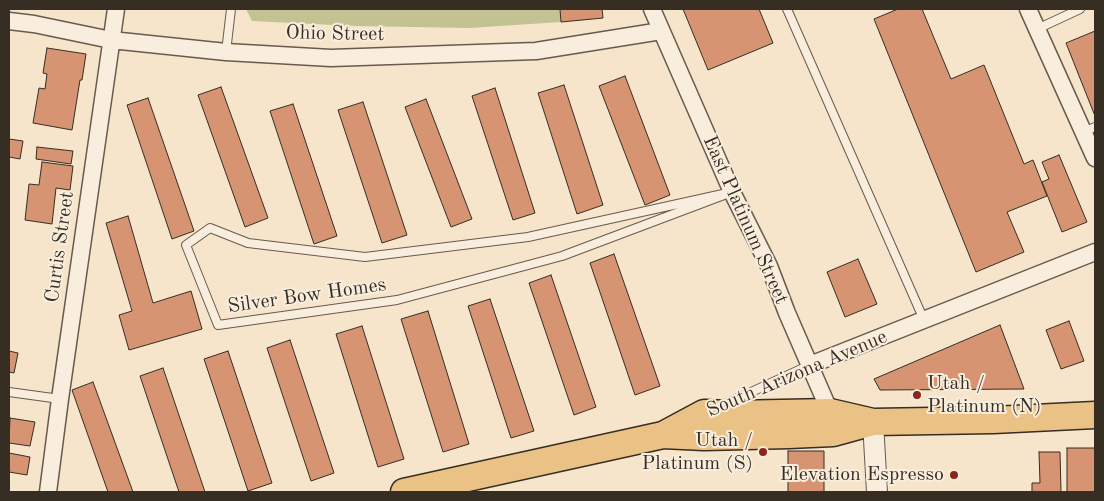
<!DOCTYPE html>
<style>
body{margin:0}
#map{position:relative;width:1104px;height:501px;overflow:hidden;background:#f6e4cb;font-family:"Old Standard TT",serif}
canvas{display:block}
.frame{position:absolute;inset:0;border:10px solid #362d23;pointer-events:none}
</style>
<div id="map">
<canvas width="1104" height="501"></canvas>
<div class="frame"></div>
</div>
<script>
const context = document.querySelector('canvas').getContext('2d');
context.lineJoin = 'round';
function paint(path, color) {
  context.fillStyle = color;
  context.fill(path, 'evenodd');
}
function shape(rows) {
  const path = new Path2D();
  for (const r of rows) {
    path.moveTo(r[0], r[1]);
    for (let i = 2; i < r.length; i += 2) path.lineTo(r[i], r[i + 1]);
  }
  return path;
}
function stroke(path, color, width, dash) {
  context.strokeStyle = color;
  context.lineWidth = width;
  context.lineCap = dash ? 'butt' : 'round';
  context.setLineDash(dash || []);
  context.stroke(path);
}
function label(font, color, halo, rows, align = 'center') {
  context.font = font + ' "Old Standard TT",serif';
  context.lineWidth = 4;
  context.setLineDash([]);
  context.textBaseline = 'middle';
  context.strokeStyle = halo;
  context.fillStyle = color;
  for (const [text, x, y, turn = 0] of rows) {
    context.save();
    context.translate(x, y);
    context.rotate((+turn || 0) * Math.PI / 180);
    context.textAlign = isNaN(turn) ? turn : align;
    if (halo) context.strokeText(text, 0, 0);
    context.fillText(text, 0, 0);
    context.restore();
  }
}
paint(shape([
 [247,9,560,9,561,22,469,28,355,26,252,21,247,11]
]), '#c3c292');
const building = shape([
 [560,9,602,9,603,18,561,22,560,9],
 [683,9,759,9,773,43,708,70,683,9],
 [898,9,922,9,951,79,984,65,1024,164,1033,160,1047,196,1007,212,1024,252,976,272,874,19,898,9],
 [1095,31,1095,116,1066,43,1095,31],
 [47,48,86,54,82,80,80,80,72,130,33,123,39,88,45,89,47,74,43,73,47,48],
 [625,76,670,195,645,205,599,86,625,76],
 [564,85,603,205,577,214,538,93,564,85],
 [221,87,268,218,245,227,198,95,221,87],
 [495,88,535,213,513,220,472,96,495,88],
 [148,98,194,231,172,239,127,105,148,98],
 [426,99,472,219,451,227,405,107,426,99],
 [363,102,407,235,382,243,338,110,363,102],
 [293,104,337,236,314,244,270,111,293,104],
 [9,139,23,141,20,159,9,157,9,139],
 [37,147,73,151,71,164,36,159,37,147],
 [1059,155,1087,222,1062,232,1042,182,1049,179,1042,162,1059,155],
 [42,162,73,166,70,190,56,188,52,224,25,220,29,184,39,185,42,162],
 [128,216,153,303,191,291,202,329,129,350,119,315,132,311,106,223,128,216],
 [614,254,660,386,635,395,590,263,614,254],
 [858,259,877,304,845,317,827,272,858,259],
 [551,275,596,407,574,415,529,283,551,275],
 [490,299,534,431,511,438,468,306,490,299],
 [428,311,469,444,443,452,401,319,428,311],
 [1069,321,1084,361,1061,369,1046,330,1069,321],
 [1000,325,1024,389,880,390,874,379,1000,325],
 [362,326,404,459,378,467,336,334,362,326],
 [290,340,334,473,311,481,267,348,290,340],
 [9,351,18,353,14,373,9,372,9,351],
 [228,351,272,483,248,491,204,359,228,351],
 [163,368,205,492,179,492,140,376,163,368],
 [93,382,133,492,108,492,72,390,93,382],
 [10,418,35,422,30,446,9,443,10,418],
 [1067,448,1095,448,1095,492,1067,492,1067,448],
 [788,451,824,451,824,492,788,492,788,451],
 [1039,452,1060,452,1061,492,1032,492,1032,483,1040,483,1039,452],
 [9,453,30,457,27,475,9,472,9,453]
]);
paint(building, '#d69472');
stroke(building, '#362d23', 1);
const service = shape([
 [787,9,924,320],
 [1037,29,1080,9],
 [226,52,231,9],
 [1083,132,1095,127],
 [732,192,562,256,397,300,218,325,186,245,210,228,248,243,365,257,528,237,732,192],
 [9,392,60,399],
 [723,405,810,365]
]);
const minor = shape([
 [652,9,732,192,769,266,787,313,830,412,833,418],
 [1028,9,1095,158],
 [9,21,34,24,111,40,226,52,331,58,536,51,661,31],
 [810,365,1095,252],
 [48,492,60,399,116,9]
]);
const tertiary = shape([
 [873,422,877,492]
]);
const primary = shape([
 [663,435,704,437,789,435,833,433,873,422,993,420,1095,415],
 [404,492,663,435,704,413,732,414,830,412,873,422]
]);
stroke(service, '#665b4d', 10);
stroke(minor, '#665b4d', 19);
stroke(tertiary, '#665b4d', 22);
stroke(primary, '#362d23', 29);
stroke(service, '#f9eddd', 8);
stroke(minor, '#f9eddd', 16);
stroke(tertiary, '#f9eddd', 20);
stroke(primary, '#ebc286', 26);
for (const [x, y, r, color] of [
 [917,395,5,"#8f2418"],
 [763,452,5,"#8f2418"],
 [954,475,5,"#8f2418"]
]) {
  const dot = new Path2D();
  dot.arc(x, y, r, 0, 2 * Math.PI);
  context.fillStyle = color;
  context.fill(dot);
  stroke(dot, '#f9eddd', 2);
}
label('20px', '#362d23', '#f9eddd', [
 ["Ohio Street",335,34,1],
 ["East Platinum Street",745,220,66],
 ["Curtis Street",60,247,-82],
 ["Silver Bow Homes",307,296,-8],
 ["South Arizona Avenue",797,374,-23]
]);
label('20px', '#362d23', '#f9eddd', [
 ["Utah /",927,384,"left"],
 ["Platinum (N)",927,407,"left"],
 ["Utah /",753,441],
 ["Platinum (S)",753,464],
 ["Elevation Espresso",944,475]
], 'right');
</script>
